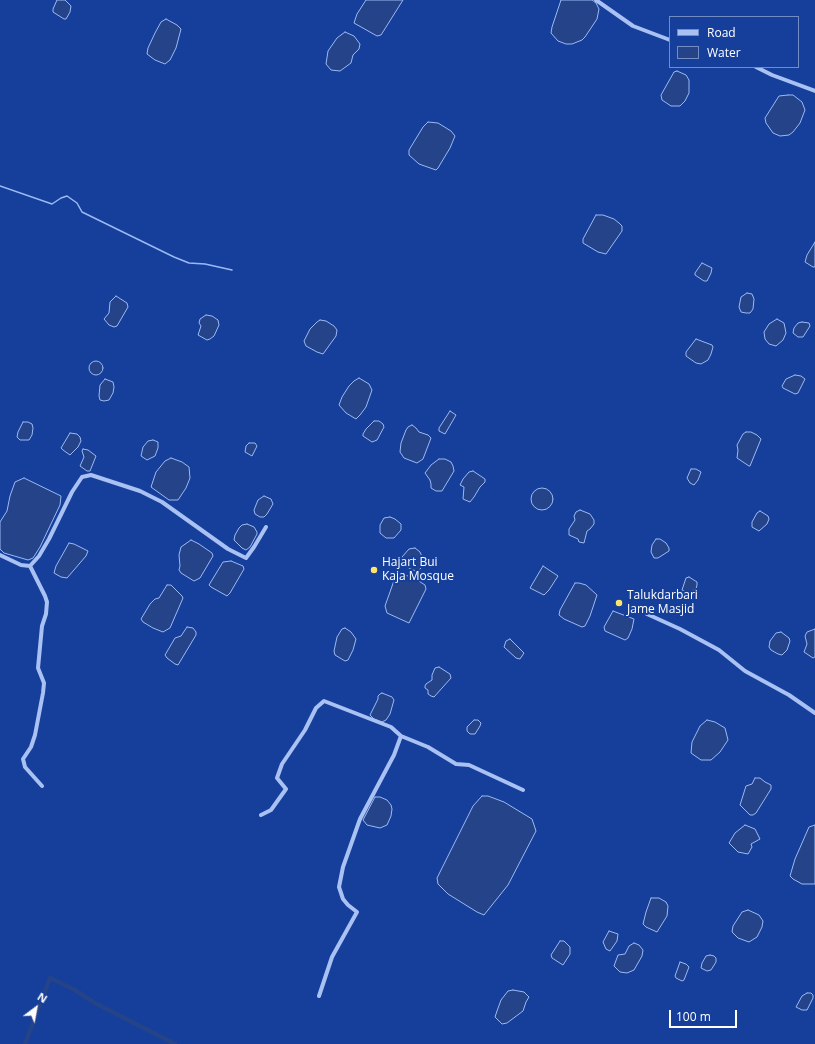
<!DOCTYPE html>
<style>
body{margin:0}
#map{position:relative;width:815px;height:1044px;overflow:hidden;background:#153f9a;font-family:"Open Sans",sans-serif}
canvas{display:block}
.legend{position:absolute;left:669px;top:16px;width:130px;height:52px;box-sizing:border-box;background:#153f9a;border:1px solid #738cc2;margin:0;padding:5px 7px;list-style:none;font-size:12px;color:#fff}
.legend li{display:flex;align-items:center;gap:8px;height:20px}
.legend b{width:20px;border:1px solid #738cc2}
.north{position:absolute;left:16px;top:988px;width:40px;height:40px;-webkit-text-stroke:3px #153f9a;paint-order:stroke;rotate:32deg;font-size:11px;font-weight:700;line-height:16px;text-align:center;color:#fff}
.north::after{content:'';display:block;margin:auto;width:14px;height:18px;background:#fff;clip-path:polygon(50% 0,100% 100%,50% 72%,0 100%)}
.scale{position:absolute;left:669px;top:1010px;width:68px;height:18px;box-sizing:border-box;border:2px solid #fff;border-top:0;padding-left:5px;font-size:12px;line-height:14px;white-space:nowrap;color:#fff;-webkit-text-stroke:3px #153f9a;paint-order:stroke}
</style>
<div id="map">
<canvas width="815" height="1044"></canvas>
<ul class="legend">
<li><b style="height:5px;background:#a9c1f3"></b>Road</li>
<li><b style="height:11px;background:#254388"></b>Water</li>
</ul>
<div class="north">N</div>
<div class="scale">100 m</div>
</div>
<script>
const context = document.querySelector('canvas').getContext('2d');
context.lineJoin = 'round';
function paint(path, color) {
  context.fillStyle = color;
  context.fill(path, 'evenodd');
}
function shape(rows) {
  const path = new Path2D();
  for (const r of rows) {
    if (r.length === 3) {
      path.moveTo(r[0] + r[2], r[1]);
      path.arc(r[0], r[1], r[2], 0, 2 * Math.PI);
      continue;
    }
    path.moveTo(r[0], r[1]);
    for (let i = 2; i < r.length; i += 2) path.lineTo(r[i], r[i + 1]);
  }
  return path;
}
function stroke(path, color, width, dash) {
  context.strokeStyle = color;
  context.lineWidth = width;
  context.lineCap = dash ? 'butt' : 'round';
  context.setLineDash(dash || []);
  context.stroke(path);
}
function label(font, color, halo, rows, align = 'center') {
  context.font = font + ' "Open Sans",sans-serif';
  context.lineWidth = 4;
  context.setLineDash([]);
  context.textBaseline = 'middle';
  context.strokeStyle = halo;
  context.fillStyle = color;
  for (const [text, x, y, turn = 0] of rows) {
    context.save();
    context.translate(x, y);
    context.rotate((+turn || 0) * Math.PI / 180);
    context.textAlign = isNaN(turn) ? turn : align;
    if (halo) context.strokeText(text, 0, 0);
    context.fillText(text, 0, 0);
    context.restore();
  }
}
const water = shape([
 [57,0,65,0,71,6,70,12,66,19,64,19,53,12,53,9,57,0],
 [366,0,403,0,381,35,377,36,354,23,357,14,366,0],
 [561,0,592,0,596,3,599,9,597,19,585,37,582,40,572,44,566,44,558,41,551,33,552,27,561,0],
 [166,19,177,25,181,29,176,48,170,60,165,64,155,60,147,54,148,48,155,33,161,22,166,19],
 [345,32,354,36,360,44,359,49,353,55,351,63,340,71,331,70,326,64,328,51,337,38,345,32],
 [677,71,686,75,689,80,689,93,685,101,680,106,671,106,662,100,661,95,674,72,677,71],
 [788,95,793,95,802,102,805,110,800,123,793,132,789,135,780,136,773,133,766,123,765,118,779,96,788,95],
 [428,122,438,123,451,131,455,136,450,148,438,168,436,170,419,164,409,155,409,150,423,127,428,122],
 [596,215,603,215,614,219,619,223,622,226,622,231,606,254,598,252,583,243,583,239,596,215],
 [815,242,815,267,813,267,805,262,807,255,815,242],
 [702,263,712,268,711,273,707,281,704,281,695,275,695,273,702,263],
 [747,293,752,294,754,299,753,309,750,313,746,313,741,312,739,307,741,297,747,293],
 [116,296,127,303,128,307,117,326,114,327,109,325,104,319,109,313,110,302,116,296],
 [206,315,212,316,218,320,219,325,214,336,210,339,207,340,198,335,201,326,199,323,200,319,206,315],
 [777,319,784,323,786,333,783,340,776,346,769,344,765,339,764,332,769,324,777,319],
 [320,320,326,321,334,326,337,330,336,336,323,354,317,352,306,346,304,341,310,329,317,322,320,320],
 [802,322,809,323,810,326,803,337,798,337,793,333,794,328,798,323,802,322],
 [696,339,712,345,713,347,711,354,708,360,701,364,696,363,686,356,686,352,696,339],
 [96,368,7],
 [795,375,801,376,805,379,798,393,795,394,783,388,782,386,786,379,795,375],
 [359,378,369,384,372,390,366,407,360,415,356,419,346,413,339,405,342,397,349,386,354,381,359,378],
 [105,379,113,382,114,387,113,393,109,400,104,401,100,400,99,396,100,385,105,379],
 [450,411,456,415,445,434,439,431,439,428,450,411],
 [374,421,379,421,383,424,384,427,377,440,372,442,363,436,363,434,366,429,374,421],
 [23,422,28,422,32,424,33,428,32,435,29,440,20,440,17,437,18,432,23,422],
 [412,425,416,428,419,432,428,435,431,438,423,459,417,463,404,458,400,452,401,443,406,430,408,427,412,425],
 [746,432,751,432,757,435,761,439,750,466,749,466,737,458,738,450,737,445,743,434,746,432],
 [70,433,77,434,80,437,81,441,78,447,70,455,63,450,61,448,70,433],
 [153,440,158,442,158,448,155,456,147,460,141,456,143,447,148,441,153,440],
 [249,443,255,443,257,446,252,456,245,452,246,446,249,443],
 [83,449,88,450,96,456,90,471,87,471,80,466,84,457,82,451,83,449],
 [171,458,182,462,189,467,190,478,186,488,178,500,169,500,151,487,156,472,165,461,171,458],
 [439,459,445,459,451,462,453,466,454,471,442,491,436,491,431,488,431,484,430,480,425,473,431,465,439,459],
 [691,469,696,469,701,472,698,480,694,485,690,483,687,478,691,469],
 [473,471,485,479,485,482,480,487,474,497,470,502,463,499,464,487,460,485,463,479,469,472,473,471],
 [24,478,61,496,60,505,40,547,33,558,28,560,4,553,0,549,0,522,7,511,10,496,15,482,24,478],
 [542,499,11],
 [264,496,271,499,273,504,267,514,264,517,260,517,255,514,254,510,258,500,264,496],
 [580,510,590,514,594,520,594,524,590,529,587,531,584,543,579,542,578,539,569,535,569,529,575,520,574,516,576,512,580,510],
 [760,511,768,516,769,519,767,524,759,531,752,527,752,522,757,513,760,511],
 [390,517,395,519,401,524,401,530,394,538,386,538,380,533,380,525,384,518,390,517],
 [247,524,254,527,257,532,257,534,250,547,246,550,242,548,234,540,235,535,239,528,242,525,247,524],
 [656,539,660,539,666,543,669,548,669,551,658,558,654,558,651,552,652,545,656,539],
 [191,540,199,544,212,553,213,556,200,578,194,581,181,573,179,570,180,566,179,555,181,547,191,540],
 [69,543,74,544,88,551,86,556,67,578,61,577,54,573,56,566,69,543],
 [415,548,420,552,423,559,419,564,422,567,418,571,412,570,403,564,402,557,409,549,415,548],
 [231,561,243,566,244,569,230,593,227,596,211,587,209,585,223,562,231,561],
 [543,566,558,576,549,590,544,595,530,588,543,566],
 [399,573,414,578,425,585,426,589,409,623,387,613,385,606,396,575,399,573],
 [689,577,697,582,697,585,696,589,688,593,682,590,686,578,689,577],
 [575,583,579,583,586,585,597,595,590,616,585,626,582,627,564,619,559,615,560,610,575,583],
 [167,585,171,585,182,596,183,598,170,628,163,632,153,628,143,622,141,619,150,604,155,599,159,598,167,585],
 [613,611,634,619,632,629,628,638,625,640,605,631,604,627,613,611],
 [187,627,193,628,196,632,196,635,178,665,175,664,167,658,165,655,175,638,181,636,187,627],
 [345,628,351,632,356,639,353,650,348,660,345,661,335,655,334,651,337,637,342,629,345,628],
 [815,629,815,657,813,658,804,652,807,644,805,636,807,632,815,629],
 [781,632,789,638,790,641,787,650,782,655,778,654,771,650,769,647,770,641,776,633,781,632],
 [510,639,524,653,520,659,516,658,504,647,506,641,510,639],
 [439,667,450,674,451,678,434,697,431,696,428,694,428,690,425,688,425,686,426,684,432,680,432,675,435,668,439,667],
 [382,693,392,697,394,700,390,714,386,720,382,722,374,719,370,715,378,699,378,696,380,694,382,693],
 [474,720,478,720,481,723,480,726,475,734,470,734,467,731,467,727,474,720],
 [707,720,715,722,725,728,728,740,720,752,711,760,701,760,691,753,692,742,700,726,707,720],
 [755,778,760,778,765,782,771,785,771,789,756,813,753,815,750,815,740,805,746,786,752,784,755,778],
 [482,796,488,796,504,802,532,819,536,831,508,885,484,915,477,912,448,894,438,884,437,878,473,806,482,796],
 [375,797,380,797,387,800,391,805,392,809,391,816,387,825,380,828,367,825,363,820,375,797],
 [745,825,755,829,760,839,751,844,752,847,748,854,738,852,729,843,735,833,745,825],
 [815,825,815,884,802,884,793,879,790,876,795,859,809,827,815,825],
 [651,898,659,898,666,902,668,906,667,916,657,932,646,927,643,924,646,912,651,898],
 [748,910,759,915,763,921,762,927,757,937,749,942,738,938,732,932,733,926,742,912,748,910],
 [609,931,618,934,617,941,610,951,606,949,603,942,609,931],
 [560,941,564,941,570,947,570,954,563,965,552,958,551,955,560,941],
 [634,943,639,945,643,950,642,956,634,970,627,973,620,972,614,966,618,955,625,954,629,946,634,943],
 [710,955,714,956,716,958,716,962,711,970,707,971,701,968,702,963,706,956,710,955],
 [680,962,686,964,689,967,684,980,682,981,676,978,675,976,680,962],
 [513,990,524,992,529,997,526,1002,523,1011,507,1023,502,1024,495,1017,497,1011,501,1000,508,991,513,990],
 [807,993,811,993,813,995,813,998,807,1010,802,1010,796,1007,802,996,807,993]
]);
paint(water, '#254388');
stroke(water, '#9bbaf5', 1);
stroke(shape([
 [0,186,52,204,61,198,67,196,77,203,82,212,174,257,189,263,205,264,232,270]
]), '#9bbaf5', 1.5);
stroke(shape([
 [25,1044,50,978,75,990,95,1003,175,1044]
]), '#254388', 4.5);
stroke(shape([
 [596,0,633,26,670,40],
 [756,67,772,75,815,91],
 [0,555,21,565,30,566,45,596,47,602,46,614,42,626,38,668,44,683,43,693,35,735,31,747,23,759,25,767,42,786],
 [30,566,39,556,49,539,72,492,82,477,91,475,140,491,162,502,228,549,246,558,254,547,266,527],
 [647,614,680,629,719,650,745,671,789,695,815,713],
 [261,815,271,810,286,789,277,778,282,764,305,730,316,708,324,701,391,727,401,736,428,747,456,764,469,765,523,790],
 [319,996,332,957,357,912,348,905,343,899,339,887,343,867,360,819,394,755,401,736]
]), '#a9c1f3', 4);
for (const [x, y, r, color] of [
 [374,570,4,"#ffe66b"],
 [619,603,4,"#ffe66b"]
]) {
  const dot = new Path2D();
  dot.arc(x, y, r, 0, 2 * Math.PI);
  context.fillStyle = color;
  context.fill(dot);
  stroke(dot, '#153f9a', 1.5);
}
label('12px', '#fff', '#153f9a', [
 ["Hajart Bui",382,563],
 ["Kaja Mosque",382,577],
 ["Talukdarbari",627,596],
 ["Jame Masjid",627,610]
], 'left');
</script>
